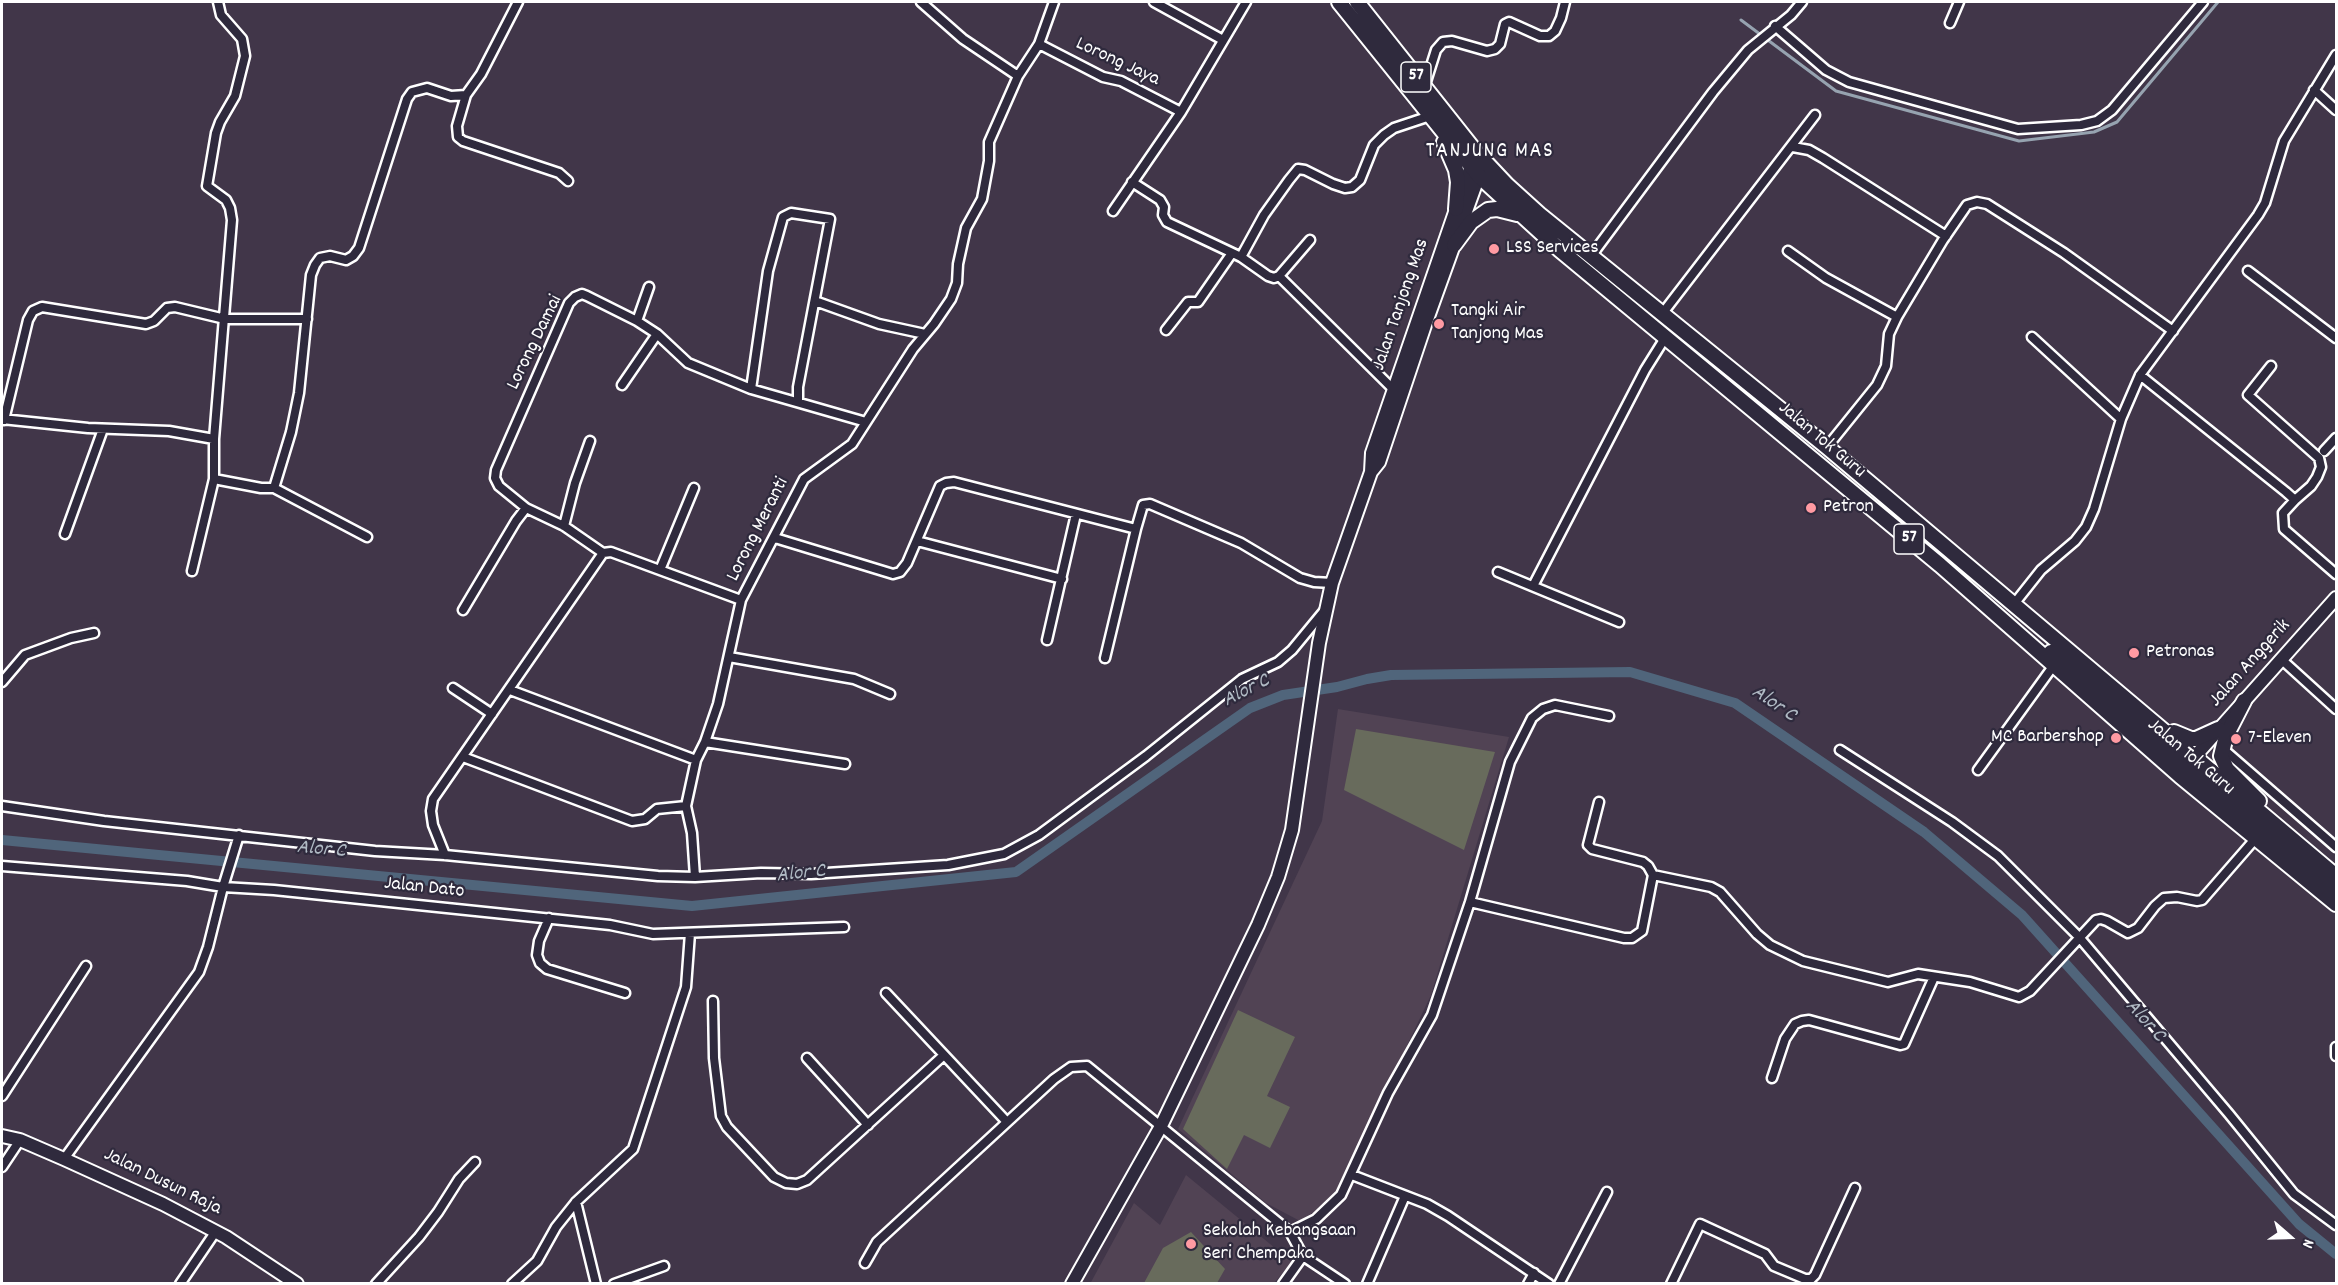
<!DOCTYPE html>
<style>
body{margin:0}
#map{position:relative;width:2338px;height:1285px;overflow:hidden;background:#413649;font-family:Dekko,sans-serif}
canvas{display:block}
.frame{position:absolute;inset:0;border:3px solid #fff;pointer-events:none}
.north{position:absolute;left:2260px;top:1207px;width:60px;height:60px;-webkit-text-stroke:4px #2f2a3d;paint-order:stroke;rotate:110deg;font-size:16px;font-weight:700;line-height:24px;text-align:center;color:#fff}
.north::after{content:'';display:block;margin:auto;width:21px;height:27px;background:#fff;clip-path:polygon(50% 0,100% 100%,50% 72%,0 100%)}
</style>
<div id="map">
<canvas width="2338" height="1285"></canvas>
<div class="frame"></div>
<div class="north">N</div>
</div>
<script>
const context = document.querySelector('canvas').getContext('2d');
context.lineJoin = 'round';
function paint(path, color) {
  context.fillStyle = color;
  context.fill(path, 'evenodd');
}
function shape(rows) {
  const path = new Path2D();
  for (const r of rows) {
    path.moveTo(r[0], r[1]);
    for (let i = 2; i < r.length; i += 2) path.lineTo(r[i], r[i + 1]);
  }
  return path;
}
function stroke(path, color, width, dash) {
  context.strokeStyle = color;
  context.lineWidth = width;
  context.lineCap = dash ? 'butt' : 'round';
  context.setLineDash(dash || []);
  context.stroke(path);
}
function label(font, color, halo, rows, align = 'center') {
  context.font = font + ' Dekko,sans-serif';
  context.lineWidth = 4.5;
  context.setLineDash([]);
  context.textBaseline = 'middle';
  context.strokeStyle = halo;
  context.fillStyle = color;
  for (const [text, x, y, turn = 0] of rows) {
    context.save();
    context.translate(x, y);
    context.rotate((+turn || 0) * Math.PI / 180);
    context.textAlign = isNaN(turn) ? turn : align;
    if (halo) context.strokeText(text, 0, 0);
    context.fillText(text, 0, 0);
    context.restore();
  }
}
paint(shape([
 [1338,709,1509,737,1431,995,1338,1191,1326,1204,1300,1221,1266,1203,1178,1129,1322,821],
 [1186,1175,1292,1262,1274,1283,1090,1284,1134,1203,1160,1225]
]), '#514354');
paint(shape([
 [1356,729,1495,752,1464,850,1344,790],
 [1238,1010,1295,1037,1267,1096,1290,1107,1270,1148,1244,1135,1227,1169,1183,1129],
 [1191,1232,1225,1269,1217,1283,1144,1283,1163,1248]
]), '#686b5c');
stroke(shape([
 [1741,20,1836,91,2019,141,2094,132,2117,122,2218,2]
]), '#96a3b0', 3);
stroke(shape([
 [2,840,692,906,1016,872,1250,708,1283,695,1337,687,1367,679,1391,675,1630,672,1735,703,1924,832,2022,915,2299,1224,2336,1254]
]), '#50657b', 10);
const minor = shape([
 [921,2,963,39,1018,76],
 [1154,2,1223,40],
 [1950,23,1959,2],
 [1775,26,1826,70,1849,82,2018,129,2081,125,2097,121,2112,110,2203,2],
 [1039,44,1103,77,1121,81,1181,112],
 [1424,88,1436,50,1443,42,1452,41,1487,51,1495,49,1500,44,1505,24,1509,22,1540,36,1549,36,1555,31,1561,18,1565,2],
 [2314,90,2336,110],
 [466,95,457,126,458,137,463,141,559,173,568,181],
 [1793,147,1809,150,1823,158,1946,236],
 [1132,182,1160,200,1164,207,1163,215,1167,222,1241,257],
 [1113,211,1181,112,1246,2],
 [1310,240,1279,276,1274,278,1268,276,1241,257,1264,215,1289,180,1298,169,1305,170,1333,184,1345,188,1352,187,1360,180,1374,145,1384,135,1394,128,1430,116],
 [1788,251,1826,278,1897,317],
 [1591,256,1713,92,1748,50,1791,15,1802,2],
 [2248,271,2336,338],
 [1279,276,1394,390],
 [815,301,879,324,925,334],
 [1662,314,1815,115],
 [637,321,649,287],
 [1166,330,1188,302,1198,302,1232,253],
 [2032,337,2121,419],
 [2271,366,2248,395,2319,458,2321,467,2317,477,2311,486,2295,500],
 [2140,375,2286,492,2295,500,2283,513,2284,529,2336,574],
 [622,385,657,334],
 [751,389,768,271,783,217,791,213,830,219,798,387,798,401],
 [2,419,88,428,169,431,214,439,214,479,261,488,274,488,367,537],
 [4,420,28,320,33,311,42,307,146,324,154,321,167,308,175,307,225,319,307,319],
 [214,439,232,220,230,208,226,200,207,186,216,133,220,122,235,96,245,56,242,39,221,15,218,2],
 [1827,447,1877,385,1886,366,1889,334,1897,317,1943,240,1967,205,1977,202,1987,204,2064,253,2173,331],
 [2324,451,2336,438],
 [274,488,291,432,299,393,311,275,315,265,320,258,330,256,346,260,353,256,359,248,407,99,412,92,427,88,451,96,466,95,481,74,518,2],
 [564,526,575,483,590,441],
 [65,534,103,429],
 [775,538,893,574,900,572,907,563,940,486,946,483,954,482,1136,529],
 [917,541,1062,579],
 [603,553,564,526,526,508,499,486,495,478,496,470,569,303,575,297,582,294,587,296,637,321,657,334,688,363,751,389,866,422],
 [660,570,694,488],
 [192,571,214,479],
 [1498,572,1619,622],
 [1533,586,1645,370,1665,338],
 [2014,604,2041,570,2075,541,2086,527,2094,509,2121,419,2140,375,2258,215,2265,203,2284,141,2336,55],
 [463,610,516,521,526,508],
 [1047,640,1076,514],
 [729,657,854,679,890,694],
 [1105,658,1136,529,1143,505,1150,504,1241,543,1300,578,1314,582,1332,583],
 [2281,659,2336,709],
 [2,682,25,655,71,638,94,633],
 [453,688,492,714],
 [510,690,696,760],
 [705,742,845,764],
 [2222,748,2336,847],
 [1840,750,1952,822,1998,856,2079,937,2229,1114,2294,1194,2336,1225],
 [463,757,632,821,645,819,657,809,686,806],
 [1978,770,2054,665],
 [2,806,104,821,375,851,445,855,658,876,695,877,761,873,811,874,948,865,1004,854,1039,835,1146,756,1242,679,1278,662,1292,650,1325,610],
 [445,855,433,825,431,811,433,799,603,553,611,552,741,600],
 [2,866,187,881,223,887,274,890,610,925,653,934,844,927],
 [1653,875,1711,887,1720,892,1757,934,1770,945,1803,961,1888,982,1918,974,1970,982,2019,997,2030,991,2096,920,2101,919,2107,921,2128,933,2138,928,2155,906,2164,898,2177,897,2197,901,2202,900,2256,838],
 [695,877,692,833,686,806,696,760,705,742,718,704,741,600,804,479,852,444,913,349,934,324,951,299,957,283,958,264,966,228,982,199,989,161,989,142,1018,76,1039,44,1054,2],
 [1470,902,1624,938,1632,938,1642,931,1653,875,1648,866,1643,862,1592,849,1588,845,1599,802],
 [549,918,539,941,537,955,540,963,547,969,625,993],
 [886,993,1007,1122],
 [713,1001,714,1058,721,1116,727,1127,774,1177,786,1183,797,1184,807,1180,944,1055],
 [2336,1047,2336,1056],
 [807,1058,868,1125],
 [1772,1078,1785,1039,1795,1024,1802,1021,1809,1020,1900,1045,1904,1044,1934,977],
 [2,1096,86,966],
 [64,1159,199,972,208,947,223,887,239,835],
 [2,1167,20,1140],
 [1352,1175,1427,1204,1448,1216,1549,1284],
 [576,1202,596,1284],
 [1290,1232,1316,1219,1341,1195,1388,1093,1432,1015,1470,902,1510,762,1532,718,1543,709,1555,705,1609,716],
 [1303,1256,1345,1284],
 [865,1263,877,1242,1054,1079,1071,1067,1087,1066,1290,1232,1303,1256,1283,1284],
 [180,1284,216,1231],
 [376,1284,419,1237,438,1212,459,1179,475,1162],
 [512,1284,537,1261,556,1227,576,1202,633,1149,686,987,690,933],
 [614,1284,664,1266],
 [1367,1284,1405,1196],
 [1528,1284,1534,1273],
 [1559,1284,1607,1192],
 [1671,1284,1700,1224,1765,1254,1774,1266,1805,1279,1811,1279,1815,1275,1855,1188]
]);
const secondary = shape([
 [1371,472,1372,453,1473,160],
 [2189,763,2336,598],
 [2,1136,20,1140,64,1159,163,1204,226,1237,297,1284],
 [1072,1284,1160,1128,1258,925,1278,877,1292,830,1319,643,1332,583,1371,472,1379,462,1425,325,1482,167]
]);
const primary = shape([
 [1339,2,1479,176,1560,250,1940,565,2180,776,2336,904],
 [1357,2,1476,152,1507,185,1539,214,1827,447,2336,876],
 [1444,142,1456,170,1458,182,1456,209],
 [1454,245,1471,222,1488,210,1497,209,1517,214],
 [2051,652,2333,889],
 [2244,701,2226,736,2221,756,2227,769,2259,801],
 [2174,732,2191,739,2196,739,2218,729]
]);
stroke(minor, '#fff', 13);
stroke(secondary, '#fff', 16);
stroke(primary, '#fff', 18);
stroke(minor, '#2f2a3d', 8);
stroke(secondary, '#2f2a3d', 12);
stroke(primary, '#2f2a3d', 14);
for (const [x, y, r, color] of [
 [1494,249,6,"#ff9aa2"],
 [1439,324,6,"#ff9aa2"],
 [1811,508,6,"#ff9aa2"],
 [2134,653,6,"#ff9aa2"],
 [2116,738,6,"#ff9aa2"],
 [2236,739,6,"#ff9aa2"],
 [1191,1244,6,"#ff9aa2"]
]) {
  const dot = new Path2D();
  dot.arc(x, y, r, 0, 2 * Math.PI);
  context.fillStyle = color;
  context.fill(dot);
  stroke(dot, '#2f2a3d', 2);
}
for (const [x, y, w] of [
 [1416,77,30],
 [1909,539,30]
]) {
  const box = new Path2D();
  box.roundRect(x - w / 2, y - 15, w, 30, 4.5);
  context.fillStyle = '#2f2a3d';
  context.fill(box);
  stroke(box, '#fff', 1.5);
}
label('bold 18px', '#fff', null, [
 ["57",1416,77],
 ["57",1909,539]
]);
label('20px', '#fff', '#2f2a3d', [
 ["Lorong Jaya",1117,63,25],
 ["Jalan Tanjong Mas",1402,305,-71],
 ["Lorong Damai",536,343,-64],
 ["Jalan Tok Guru",1821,441,40],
 ["Lorong Meranti",759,530,-63],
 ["Jalan Anggerik",2251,664,-48],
 ["Jalan Tok Guru",2190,758,40],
 ["Jalan Dato",424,889,6],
 ["Jalan Dusun Raja",162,1183,26]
]);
label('20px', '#fff', '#2f2a3d', [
 ["LSS Services",1506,249],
 ["Tangki Air",1451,312],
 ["Tanjong Mas",1451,335],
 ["Petron",1823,508],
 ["Petronas",2146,653],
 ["MC Barbershop",2104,738,"right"],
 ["7-Eleven",2248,739],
 ["Sekolah Kebangsaan",1203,1232],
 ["Seri Chempaka",1203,1255]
], 'left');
label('italic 21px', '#b0bac4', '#2f2a3d', [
 ["Alor C",1247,692,-27],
 ["Alor C",1773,705,34],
 ["Alor C",321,851,5],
 ["Alor C",801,875,-6],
 ["Alor C",2144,1022,48]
]);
context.letterSpacing = '1.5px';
label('22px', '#fff', '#2f2a3d', [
 ["TANJUNG MAS",1490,153]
]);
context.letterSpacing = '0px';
</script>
